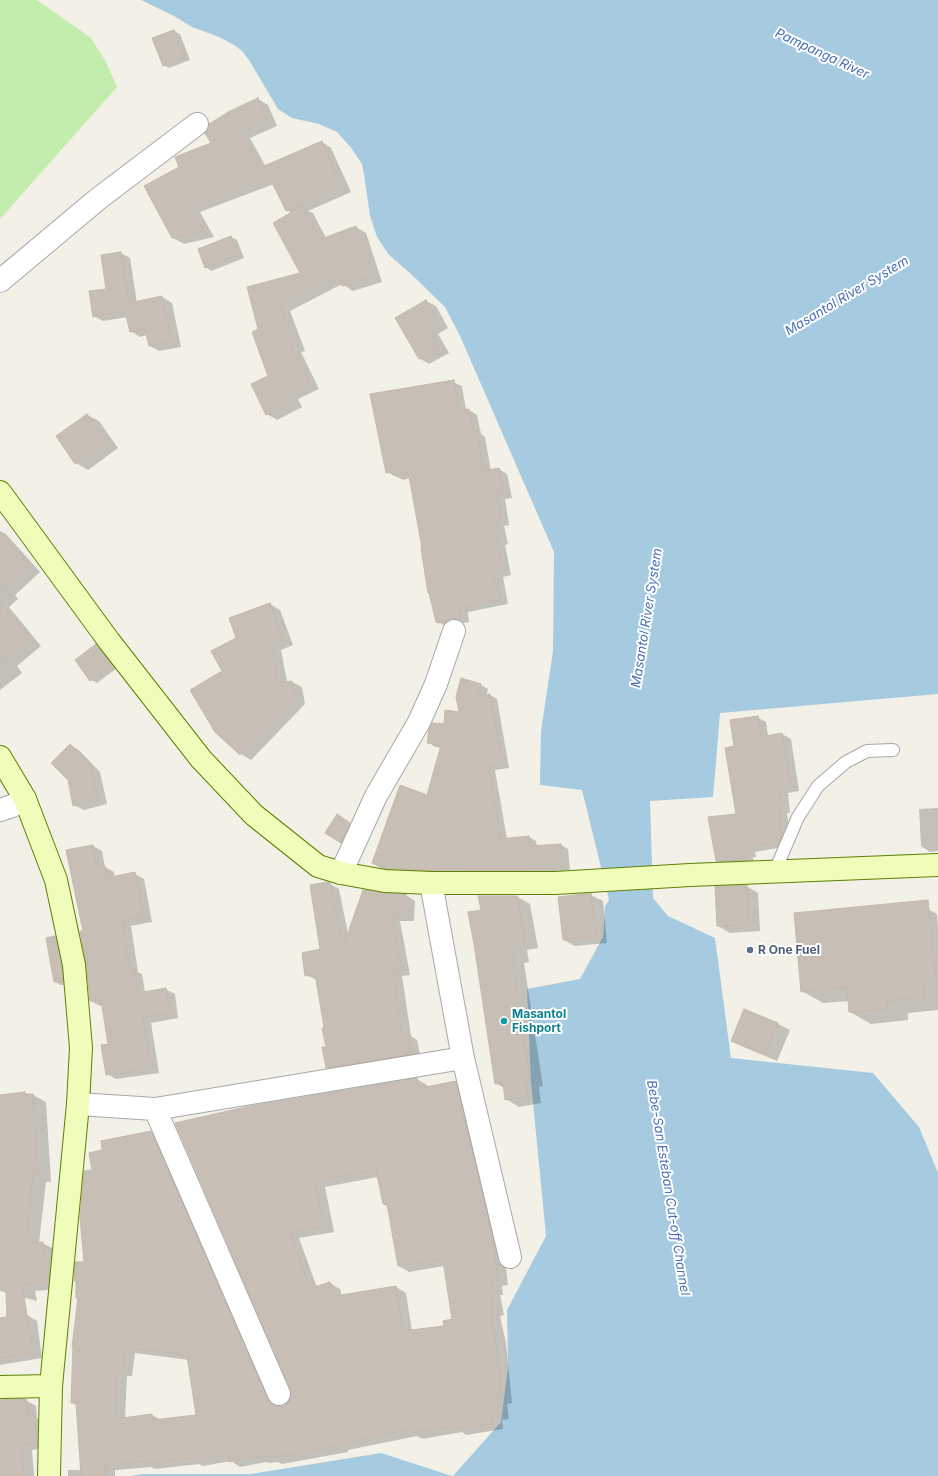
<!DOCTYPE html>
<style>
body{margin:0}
canvas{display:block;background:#f2f0e7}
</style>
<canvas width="938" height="1476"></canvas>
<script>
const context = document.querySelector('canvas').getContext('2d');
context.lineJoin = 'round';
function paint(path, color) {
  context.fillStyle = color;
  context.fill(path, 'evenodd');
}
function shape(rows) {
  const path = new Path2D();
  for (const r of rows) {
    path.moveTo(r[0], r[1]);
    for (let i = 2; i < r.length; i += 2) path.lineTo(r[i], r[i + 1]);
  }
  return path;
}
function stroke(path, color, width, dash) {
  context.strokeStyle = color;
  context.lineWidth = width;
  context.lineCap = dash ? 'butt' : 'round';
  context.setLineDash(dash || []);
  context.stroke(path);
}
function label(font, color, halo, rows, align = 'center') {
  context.font = font + ' Inter,sans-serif';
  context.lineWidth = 4;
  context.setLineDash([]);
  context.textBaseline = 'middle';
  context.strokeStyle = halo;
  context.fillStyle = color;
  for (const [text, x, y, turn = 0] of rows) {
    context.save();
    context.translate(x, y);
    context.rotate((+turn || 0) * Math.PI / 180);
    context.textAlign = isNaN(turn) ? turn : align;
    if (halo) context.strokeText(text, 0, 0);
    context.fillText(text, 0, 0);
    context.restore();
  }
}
paint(shape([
 [0,0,37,0,91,38,106,62,117,87,0,219]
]), '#c3edac');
paint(shape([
 [141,0,938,0,938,694,720,713,713,797,650,801,653,898,668,916,715,938,731,1058,873,1073,919,1127,938,1173,938,1476,453,1476,501,1422,508,1368,507,1310,546,1236,531,1082,527,989,580,979,603,937,605,906,609,900,582,790,540,785,541,731,553,651,554,552,460,336,445,307,410,273,389,255,377,237,370,216,365,181,362,164,352,149,337,132,319,124,292,118,278,109,249,60,242,51,234,45,219,37,192,27,174,16],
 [381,1453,452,1476,130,1476,143,1474,251,1474]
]), '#a6cbe1');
paint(shape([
 [174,31,180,34,190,60,169,68,163,65],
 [258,99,268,105,277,126,250,138,266,167,322,142,331,148,351,192,308,211,313,213,326,238,356,227,366,233,382,282,353,291,342,284,290,311,305,351,301,352,319,389,298,399,302,407,277,420,267,414,269,376,259,330,302,273,292,213,286,210,274,184,200,212,214,237,184,244,173,238,180,167,213,143],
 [231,237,237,240,244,258,211,271,206,267],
 [121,253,130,258,137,303,162,297,172,303,181,347,159,351,150,346,147,335,140,337,131,331,128,317,103,321,94,316,107,289],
 [426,301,436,306,448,328,438,334,449,353,429,364,419,358],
 [453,382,462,386,466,410,469,410,477,415,481,434,485,437,491,471,499,469,507,474,512,498,505,499,509,525,504,526,508,544,505,545,511,575,503,577,508,604,468,612,469,622,445,626,437,621,410,478,403,480,387,472],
 [87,415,99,421,118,448,88,470,76,463],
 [0,531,6,534,40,572,15,595,18,599,9,607,41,646,17,666,22,673,0,690],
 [270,604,280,610,293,645,281,650,287,682,292,682,302,687,305,704,251,760,241,754,223,672,237,638],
 [96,645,101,648,117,668,97,683,91,680],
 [462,679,481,685,488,689,486,696,490,695,497,699,509,768,495,770,507,839,529,837,536,841,537,846,561,845,568,849,570,870,524,874,472,874,468,872,450,874,388,871,373,862,428,796,442,748,435,747,428,742,445,725,460,713],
 [757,717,766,722,768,736,782,734,791,739,799,791,788,793,790,813,787,813,791,840,788,846,755,852,756,857,753,857,754,865,725,866,717,861,737,814,735,747],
 [70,745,80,751,100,772,107,804,84,810,74,805],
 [938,808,938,851,930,852,921,846,919,809],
 [337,815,355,827,347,845,326,832],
 [93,846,102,851,105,867,114,872,115,877,135,874,144,879,152,922,131,926,138,972,142,974,145,992,165,989,175,994,178,1018,151,1023,159,1073,116,1079,107,1074,109,1045,103,1005,100,1006,91,1001,84,931],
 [330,884,339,889,348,934,406,895,415,901,414,921,400,921,410,975,402,976,411,1036,417,1040,421,1059,336,1073,327,1067,327,1047,325,1028,317,980,306,975,321,950],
 [746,886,758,893,760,931,730,933,718,926],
 [591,895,603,901,607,943,575,946,564,940],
 [516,896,530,904,538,948,527,950,529,962,524,963,543,1086,539,1087,541,1103,519,1107,506,1099,504,1088,496,1083,482,911],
 [915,902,937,914,938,929,938,1010,908,1013,908,1020,871,1024,850,1012,849,1001,823,1003,802,991],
 [55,937,61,940,68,984,61,985,55,982],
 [745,1010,778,1024,790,1030,777,1061,744,1047,733,1041],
 [417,1079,427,1085,428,1088,455,1082,466,1088,504,1252,508,1285,502,1286,503,1295,500,1295,504,1315,500,1316,506,1343,512,1403,507,1404,509,1419,502,1420,503,1429,466,1435,462,1432,422,1439,417,1436,348,1450,348,1452,282,1464,278,1462,269,1463,266,1462,240,1467,231,1461,203,1466,199,1464,155,1469,151,1467,115,1470,115,1476,68,1476,68,1470,82,1470,77,1406,72,1402,74,1347,73,1346,78,1298,77,1297,77,1282,75,1280,85,1263,93,1171,104,1151,151,1132,161,1138,278,1406,279,1407,285,1406,290,1402,292,1396,291,1389,176,1124],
 [378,1177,383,1204,388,1207,399,1266,409,1272,444,1266,453,1319,445,1327,412,1331,406,1293,396,1287,342,1296,340,1289,330,1283,320,1287,316,1285,299,1238,334,1232,325,1187],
 [135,1353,189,1360,197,1415,161,1420,152,1415,125,1418,127,1376,132,1376],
 [25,1093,28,1095,33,1095,46,1102,51,1182,46,1182,39,1243,42,1243,56,1250,61,1289,35,1291,37,1301,0,1291,0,1096],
 [27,1315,37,1321,42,1358,0,1365,0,1319],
 [0,1400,1,1402,25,1400,36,1406,37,1418,45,1422,47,1448,32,1450,34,1476,0,1476]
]), '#0003');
const building = shape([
 [174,30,185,57,163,66,152,38,174,30],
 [258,98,267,120,241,132,265,178,190,206,204,231,172,238,144,186,179,167,175,157,211,143,205,133,209,128,209,124,230,111,258,98],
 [322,141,341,186,286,211,264,166,322,141],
 [302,206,321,239,356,226,373,276,342,286,338,275,281,305,295,345,291,346,310,383,289,393,293,402,266,415,251,384,268,376,252,332,258,329,247,287,300,273,273,223,302,206],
 [231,236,239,255,205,268,198,249,231,236],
 [121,252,129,303,162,296,172,342,149,346,145,329,130,332,125,311,93,317,89,291,106,289,101,255,121,252],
 [426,300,439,322,429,328,440,348,419,359,395,318,426,300],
 [454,380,459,410,469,409,473,432,477,431,483,471,499,468,504,493,497,494,501,521,496,522,500,539,497,540,503,571,494,573,500,600,459,608,461,618,438,623,436,622,429,593,428,593,421,548,422,548,409,476,408,473,393,475,392,472,386,473,370,394,454,380],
 [87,414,107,442,75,464,56,436,87,414],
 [0,533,29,565,0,592,0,533],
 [0,602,30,639,0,663,0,602],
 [270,603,283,640,272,644,278,683,292,681,295,698,240,755,215,732,190,690,222,671,211,651,236,638,229,618,270,603],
 [96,644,112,665,90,681,75,660,96,644],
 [461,678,481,684,477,696,490,694,503,764,489,767,500,839,529,836,530,846,561,844,563,867,516,870,464,870,463,868,431,870,386,869,380,867,372,863,400,785,427,795,441,745,427,743,429,730,432,723,444,724,445,710,459,712,456,697,461,678],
 [758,716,761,737,782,733,791,786,779,788,782,808,778,809,782,835,779,841,747,847,747,852,745,852,745,860,716,861,708,817,736,814,725,748,734,746,730,720,758,716],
 [70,744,91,765,98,799,73,806,68,780,51,763,70,744],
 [337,814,350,823,341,843,325,833,337,814],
 [93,845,97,867,105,866,107,878,135,872,144,917,122,921,130,969,134,968,138,993,166,988,170,1013,143,1018,151,1068,106,1075,101,1045,108,1044,101,1000,90,1001,86,964,80,931,83,931,66,850,93,845],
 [328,882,330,883,343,947,363,890,384,893,406,894,405,917,392,916,401,970,393,971,402,1035,408,1034,412,1054,326,1068,322,1047,326,1047,322,1028,324,1027,315,974,305,976,302,953,320,949,310,885,328,882],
 [747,885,749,925,717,926,715,886,747,885],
 [591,893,596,936,563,940,558,897,591,893],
 [478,896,517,896,525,941,514,943,516,955,512,956,530,1079,526,1079,528,1096,505,1100,503,1083,495,1084,474,944,468,912,481,910,478,896],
 [928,900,936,979,923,980,925,997,887,1001,888,1009,849,1012,847,987,801,992,794,913,928,900],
 [55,936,62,967,63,981,54,982,46,938,55,936],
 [744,1009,778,1023,765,1055,731,1041,744,1009],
 [417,1078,418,1085,420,1085,421,1088,456,1081,494,1245,498,1280,492,1280,493,1289,490,1290,494,1310,490,1310,495,1337,502,1397,497,1398,499,1413,492,1414,493,1424,455,1429,455,1426,411,1433,410,1429,338,1444,338,1446,270,1458,270,1455,257,1458,257,1456,229,1462,228,1455,191,1460,191,1458,144,1464,144,1461,105,1465,106,1476,81,1476,76,1403,71,1403,73,1346,72,1347,78,1298,76,1298,76,1280,74,1281,75,1262,84,1262,80,1217,84,1171,92,1170,89,1153,102,1150,101,1141,151,1131,268,1399,272,1404,277,1406,284,1406,289,1401,291,1395,290,1389,175,1123,250,1106,417,1078],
 [376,1170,383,1204,387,1204,398,1266,439,1259,440,1262,443,1261,452,1319,443,1321,444,1326,403,1331,396,1286,335,1296,330,1282,315,1287,314,1282,308,1284,290,1233,324,1226,315,1181,376,1170],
 [125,1348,182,1354,182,1357,187,1356,196,1415,153,1420,152,1414,115,1419,117,1370,122,1371,125,1348],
 [25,1092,25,1094,33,1094,38,1175,33,1175,26,1243,43,1242,44,1261,50,1261,48,1282,22,1284,33,1353,0,1358,0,1318,7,1317,5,1269,0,1269,0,1095,25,1092],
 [8,1399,26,1399,28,1416,35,1415,37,1443,22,1445,24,1476,0,1476,0,1400,8,1399]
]);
paint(building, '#c7bfb6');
stroke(building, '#c4b9a9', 1);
const lane = shape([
 [775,871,798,817,818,786,846,762,867,751,893,750]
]);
const street = shape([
 [0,281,98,199,197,124],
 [0,810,12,806,25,799],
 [341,873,376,796,419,722,436,684,454,631],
 [463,1058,510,1257],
 [78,1104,155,1109,463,1058,431,883],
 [155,1109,279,1394]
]);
const secondary = shape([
 [0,492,109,641,201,759,254,815,318,866,341,873,385,881,431,883,555,883,690,875,938,865],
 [0,757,25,799,56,880,74,965,81,1048,78,1104,51,1386,49,1476],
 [0,1387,51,1386]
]);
stroke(lane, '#a8a8a8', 14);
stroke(street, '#a8a8a8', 24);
stroke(secondary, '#608000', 24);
stroke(lane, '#fff', 12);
stroke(street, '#fff', 22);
stroke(secondary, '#f0fcba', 22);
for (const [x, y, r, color] of [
 [750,950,4,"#5c6f8a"],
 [504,1021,4,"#0f9aa8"]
]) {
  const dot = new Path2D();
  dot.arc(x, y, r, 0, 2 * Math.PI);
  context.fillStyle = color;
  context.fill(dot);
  stroke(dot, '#fff', 1.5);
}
label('bold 12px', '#4e5e75', '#fff', [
 ["R One Fuel",758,950]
], 'left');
label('bold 12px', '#0d838f', '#fff', [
 ["Masantol",512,1014],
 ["Fishport",512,1028]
], 'left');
label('italic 13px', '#486fb6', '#fff', [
 ["Pampanga River",822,54,25],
 ["Masantol River System",847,296,-31],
 ["Masantol River System",647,618,-81],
 ["Bebe-San Esteban Cut-off Channel",668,1188,81]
]);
</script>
